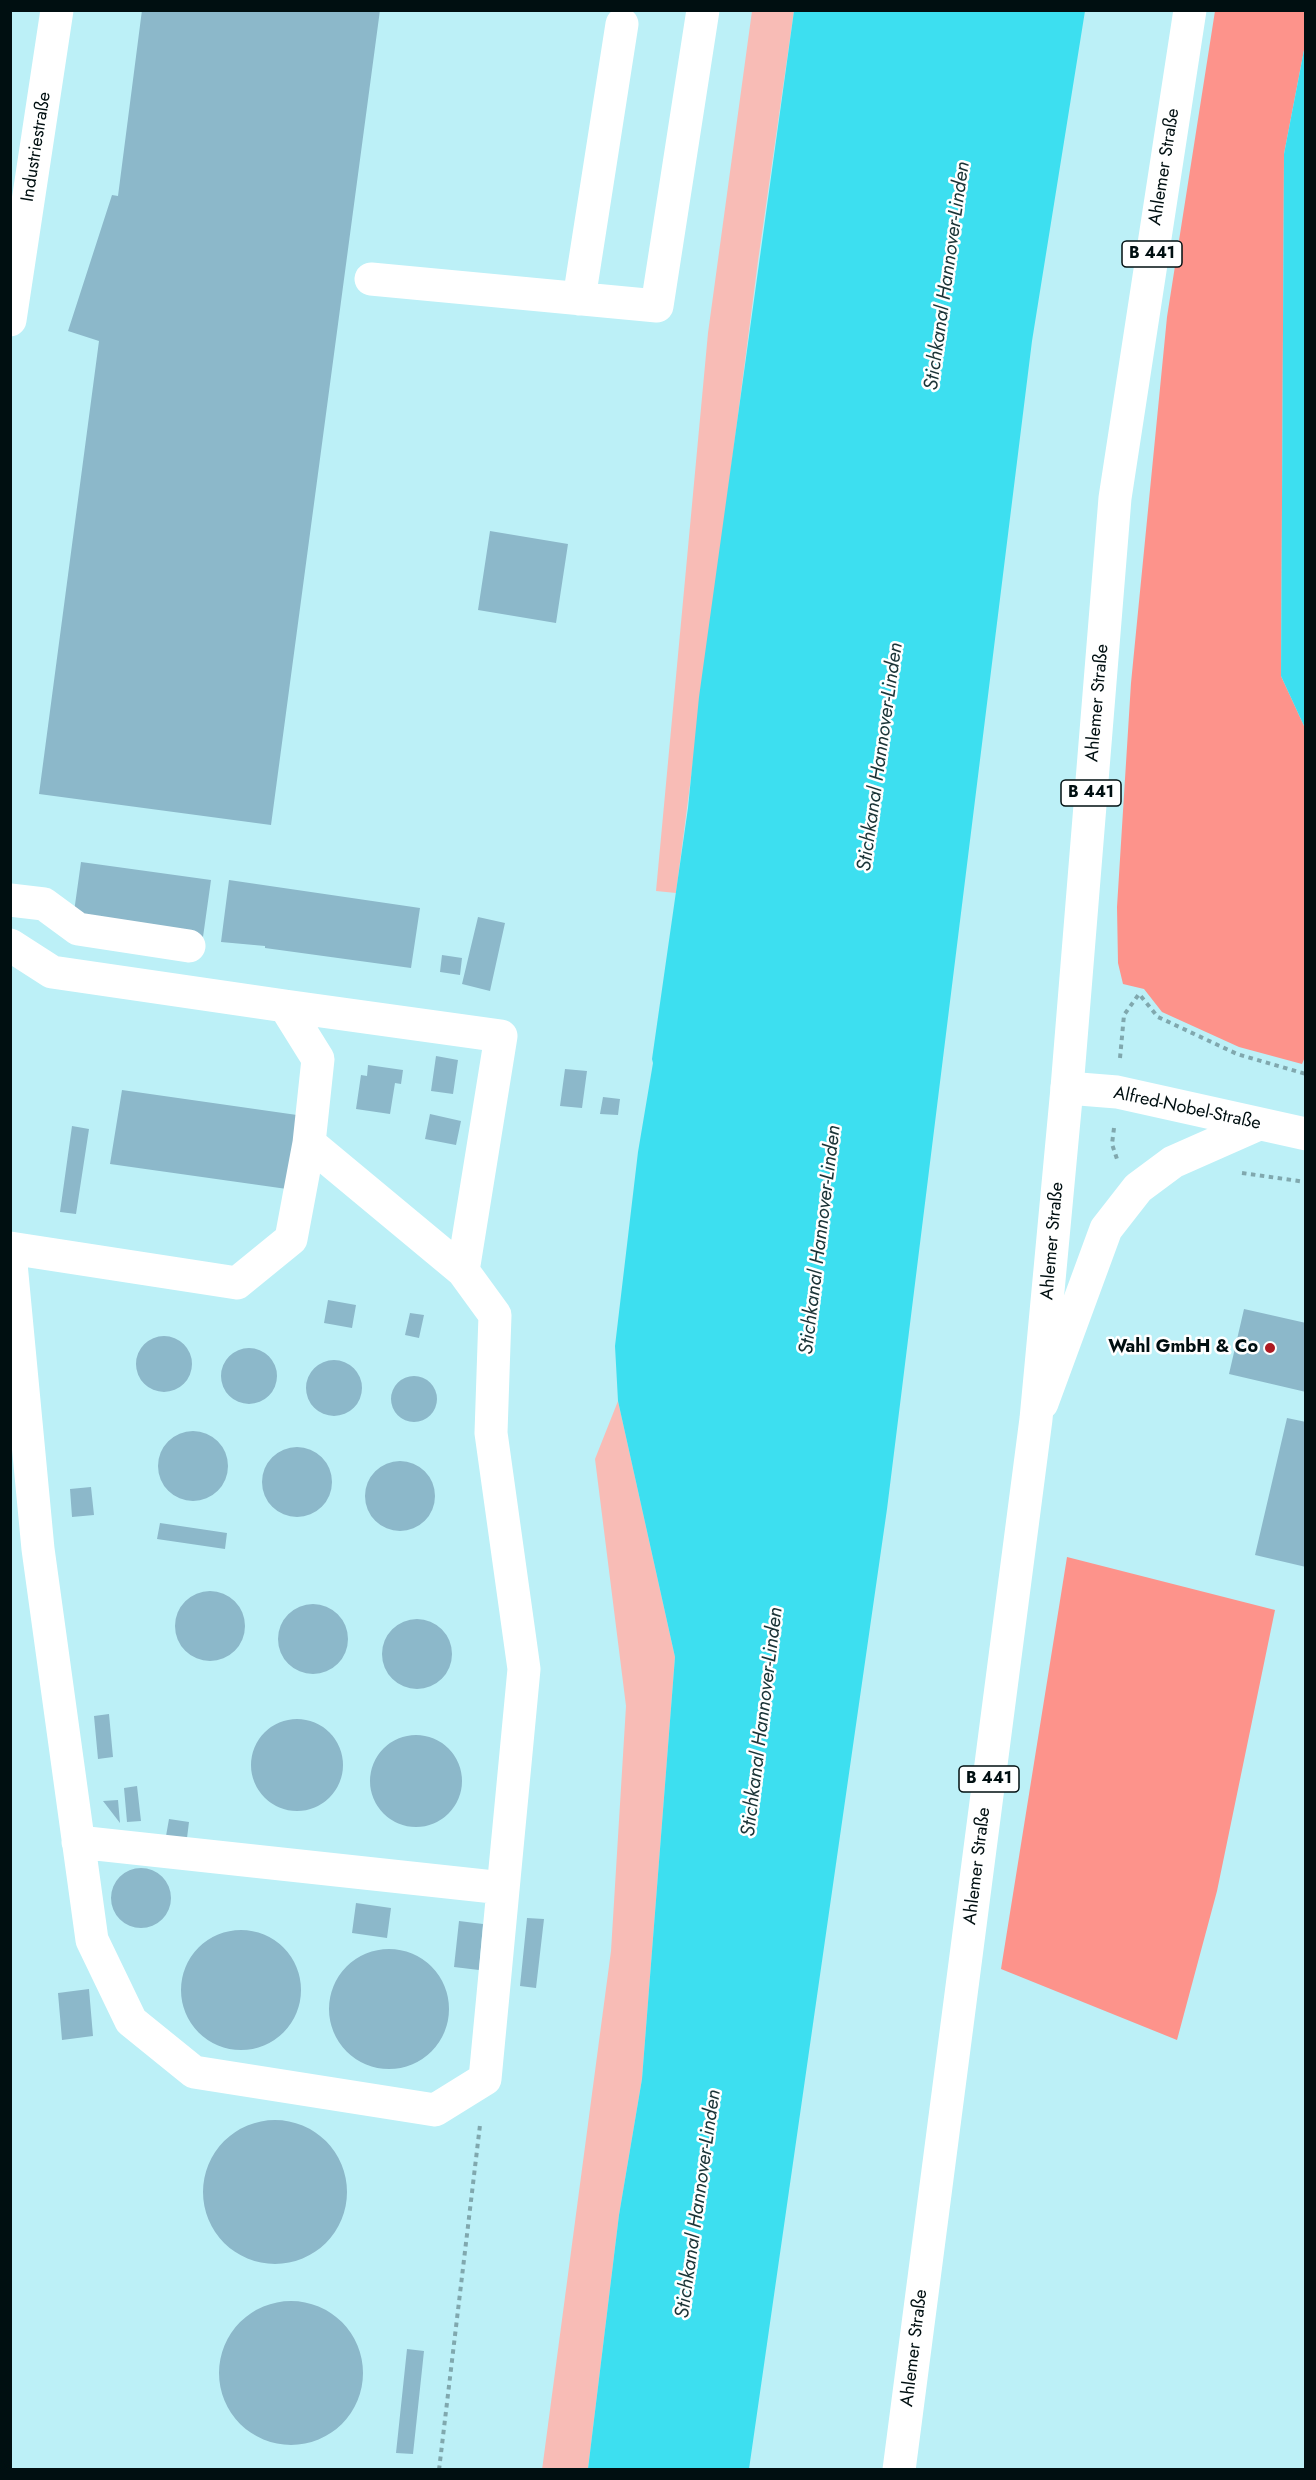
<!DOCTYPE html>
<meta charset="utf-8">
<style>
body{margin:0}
#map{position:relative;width:1316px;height:2480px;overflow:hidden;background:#bcf0f7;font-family:Jost,sans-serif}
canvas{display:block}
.frame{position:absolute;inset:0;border:12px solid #000f11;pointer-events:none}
</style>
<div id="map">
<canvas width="1316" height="2480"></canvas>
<div class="frame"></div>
</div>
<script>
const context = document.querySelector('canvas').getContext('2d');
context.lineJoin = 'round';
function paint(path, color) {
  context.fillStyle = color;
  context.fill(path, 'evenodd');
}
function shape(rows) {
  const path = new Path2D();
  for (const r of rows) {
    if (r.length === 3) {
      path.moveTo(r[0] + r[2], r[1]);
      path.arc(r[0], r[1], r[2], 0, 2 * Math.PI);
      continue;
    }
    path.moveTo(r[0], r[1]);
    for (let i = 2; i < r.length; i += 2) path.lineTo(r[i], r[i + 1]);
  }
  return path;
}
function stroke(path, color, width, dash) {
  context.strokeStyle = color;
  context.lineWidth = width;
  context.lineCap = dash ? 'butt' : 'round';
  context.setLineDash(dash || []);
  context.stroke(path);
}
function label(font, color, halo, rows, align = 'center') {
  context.font = font + ' Jost,sans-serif';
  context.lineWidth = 5;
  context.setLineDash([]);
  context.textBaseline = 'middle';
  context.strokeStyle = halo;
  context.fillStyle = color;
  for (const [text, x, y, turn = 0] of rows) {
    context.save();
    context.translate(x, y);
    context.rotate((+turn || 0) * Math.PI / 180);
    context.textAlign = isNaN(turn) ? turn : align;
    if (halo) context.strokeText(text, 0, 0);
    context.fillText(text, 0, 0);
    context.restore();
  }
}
paint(shape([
 [752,11,794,11,758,261,676,893,656,891,708,333],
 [618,1401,675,1657,642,2079,619,2215,588,2469,542,2470,611,1951,626,1706,595,1459]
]), '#f8bcb6');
paint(shape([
 [1215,11,1305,11,1305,45,1284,154,1281,676,1305,728,1305,1057,1302,1064,1239,1047,1162,1012,1144,989,1123,984,1118,963,1117,907,1131,683,1167,317],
 [1067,1557,1275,1610,1217,1891,1177,2040,1001,1969]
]), '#fd938b');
paint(shape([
 [794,11,1085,11,1032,341,887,1509,749,2469,588,2469,619,2215,642,2079,675,1657,618,1401,615,1346,638,1152,653,1063,652,1059,688,808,699,697],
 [1305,45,1305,728,1281,676,1284,154]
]), '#3ddff0');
paint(shape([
 [142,10,380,10,271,825,39,794,99,341,68,331,112,195,118,196],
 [490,531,568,544,556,623,478,610],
 [81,862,211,880,203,937,73,919],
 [229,880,420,908,411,968,265,948,265,946,221,942],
 [478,917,505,923,490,991,462,984],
 [442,955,462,958,460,975,440,972],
 [436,1056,458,1060,453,1094,431,1091],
 [368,1065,403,1070,401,1084,395,1083,390,1114,356,1109,361,1075,367,1076],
 [565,1069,587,1071,582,1108,560,1106],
 [122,1090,304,1116,294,1190,110,1164],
 [603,1097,620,1099,618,1115,600,1114],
 [430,1114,461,1121,456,1145,425,1139],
 [72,1126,89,1129,76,1214,60,1212],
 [328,1300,356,1305,352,1328,324,1323],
 [1244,1309,1306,1323,1306,1392,1229,1374],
 [410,1313,424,1315,419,1338,405,1335],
 [164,1364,28],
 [249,1376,28],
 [334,1388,28],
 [414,1399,23],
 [1287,1418,1306,1422,1306,1567,1255,1555],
 [193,1466,35],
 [297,1482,35],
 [400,1496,35],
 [91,1487,94,1515,72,1517,70,1489],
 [160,1523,227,1533,225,1549,157,1539],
 [210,1626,35],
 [313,1639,35],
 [417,1654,35],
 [109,1714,113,1757,98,1759,94,1716],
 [297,1765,46],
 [416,1781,46],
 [137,1786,141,1821,127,1822,124,1788],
 [118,1800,120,1823,103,1801],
 [169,1819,189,1822,187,1838,166,1836],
 [141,1898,30],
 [356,1903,391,1908,387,1938,352,1933],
 [527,1918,544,1919,536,1988,520,1986],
 [459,1921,483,1924,479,1970,454,1967],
 [241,1990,60],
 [389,2009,60],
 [89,1989,93,2036,62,2040,58,1993],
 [275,2192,72],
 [291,2373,72],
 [407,2349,424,2351,413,2454,396,2453]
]), '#8cb8ca');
stroke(shape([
 [1120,1058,1124,1015,1139,994,1158,1017,1237,1054,1306,1074],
 [1114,1128,1112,1144,1117,1159],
 [1242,1173,1306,1182],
 [439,2470,480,2125]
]), '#80a8ae', 4, [4.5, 4.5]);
stroke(shape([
 [371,279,657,306,703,10],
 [579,299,622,24],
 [10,320,57,10],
 [10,900,44,904,78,929,189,946],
 [10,945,52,972,285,1006,318,1059,309,1143,291,1239,237,1283,10,1248],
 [285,1006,501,1036,463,1271],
 [1067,1088,1117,1092,1306,1134],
 [10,1253,38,1549,92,1940,131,2021,194,2072,435,2110,485,2079,524,1669,491,1433,495,1315,463,1271,309,1143],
 [1042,1403,1106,1229,1138,1188,1173,1162,1259,1124],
 [78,1842,503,1888]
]), '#fff', 33);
stroke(shape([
 [899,2470,1036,1419,1067,1088,1115,498,1190,10]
]), '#fff', 33);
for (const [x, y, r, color] of [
 [1270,1348,6,"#ad1a22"]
]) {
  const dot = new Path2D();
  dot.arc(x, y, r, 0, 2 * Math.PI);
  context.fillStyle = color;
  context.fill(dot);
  stroke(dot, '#fff', 2);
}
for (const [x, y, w] of [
 [1152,254,60],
 [1091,793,60],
 [989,1779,60]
]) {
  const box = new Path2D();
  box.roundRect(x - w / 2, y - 13, w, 26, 4.5);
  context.fillStyle = '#fff';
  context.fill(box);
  stroke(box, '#000f11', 1.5);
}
label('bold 16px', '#000f11', null, [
 ["B 441",1152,254],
 ["B 441",1091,793],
 ["B 441",989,1779]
]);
label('18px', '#000f11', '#fff', [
 ["Industriestraße",37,147,-81],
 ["Ahlemer Straße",1165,167,-81],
 ["Ahlemer Straße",1098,703,-85],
 ["Alfred-Nobel-Straße",1187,1109,12],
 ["Ahlemer Straße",1053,1241,-85],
 ["Ahlemer Straße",978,1866,-83],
 ["Ahlemer Straße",915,2348,-83]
]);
label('bold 18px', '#000f11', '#fff', [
 ["Wahl GmbH & Co",1258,1348]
], 'right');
label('italic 20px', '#1b3437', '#fff', [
 ["Stichkanal Hannover-Linden",948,276,-82],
 ["Stichkanal Hannover-Linden",881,757,-82],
 ["Stichkanal Hannover-Linden",821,1240,-83],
 ["Stichkanal Hannover-Linden",763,1722,-83],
 ["Stichkanal Hannover-Linden",699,2204,-82]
]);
</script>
